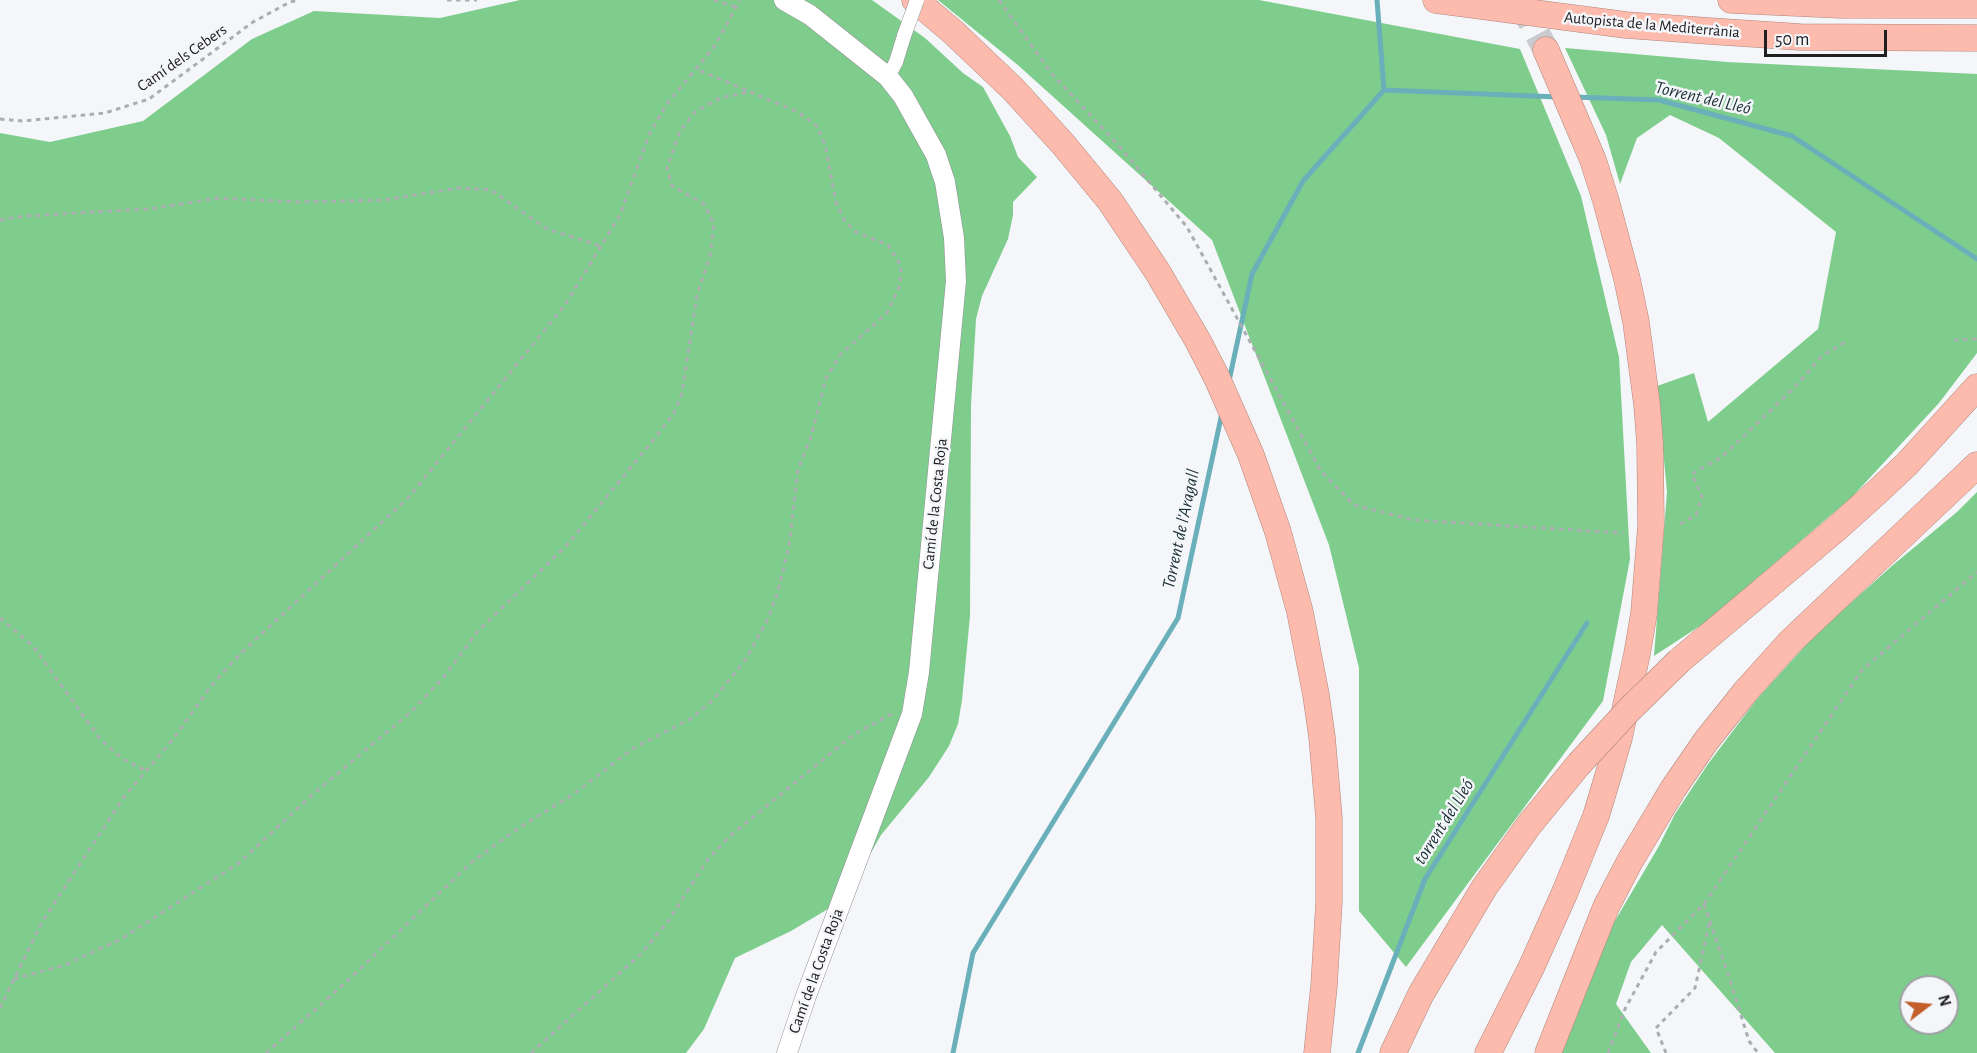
<!DOCTYPE html>
<meta charset="utf-8">
<style>
body{margin:0}
#map{position:relative;width:1977px;height:1053px;overflow:hidden;background:#f4f6f9;font-family:"Alegreya Sans",sans-serif}
canvas{display:block}
.north{position:absolute;left:1899px;top:975px;width:60px;height:60px;box-sizing:border-box;background:#f4f6f9;border:2px solid #9fa0a3;border-radius:50%;rotate:74deg;font-size:16px;font-weight:700;line-height:24px;text-align:center;color:#202021}
.north::after{content:'';display:block;margin:auto;width:21px;height:27px;background:#c35f2a;clip-path:polygon(50% 0,100% 100%,50% 72%,0 100%)}
.scale{position:absolute;left:1764px;top:30px;width:123px;height:27px;box-sizing:border-box;border:3px solid #202021;border-top:0;padding-left:8px;font-size:18px;line-height:21px;white-space:nowrap;color:#202021;-webkit-text-stroke:4px #f4f6f9;paint-order:stroke}
</style>
<div id="map">
<canvas width="1977" height="1053"></canvas>
<div class="north">N</div>
<div class="scale">50 m</div>
</div>
<script>
const context = document.querySelector('canvas').getContext('2d');
context.lineJoin = 'round';
function paint(path, color) {
  context.fillStyle = color;
  context.fill(path, 'evenodd');
}
function shape(rows) {
  const path = new Path2D();
  for (const r of rows) {
    path.moveTo(r[0], r[1]);
    for (let i = 2; i < r.length; i += 2) path.lineTo(r[i], r[i + 1]);
  }
  return path;
}
function stroke(path, color, width, dash) {
  context.strokeStyle = color;
  context.lineWidth = width;
  context.lineCap = dash ? 'butt' : 'round';
  context.setLineDash(dash || []);
  context.stroke(path);
}
function label(font, color, halo, rows, align = 'center') {
  context.font = font + ' "Alegreya Sans",sans-serif';
  context.lineWidth = 5;
  context.setLineDash([]);
  context.textBaseline = 'middle';
  context.strokeStyle = halo;
  context.fillStyle = color;
  for (const [text, x, y, turn = 0] of rows) {
    context.save();
    context.translate(x, y);
    context.rotate((+turn || 0) * Math.PI / 180);
    context.textAlign = isNaN(turn) ? turn : align;
    if (halo) context.strokeText(text, 0, 0);
    context.fillText(text, 0, 0);
    context.restore();
  }
}
paint(shape([
 [520,0,872,0,925,38,963,73,983,87,1010,136,1018,157,1037,177,1013,202,1013,215,1008,239,982,296,976,319,971,405,970,616,962,700,958,724,949,746,929,777,881,835,856,879,833,906,791,931,735,958,704,1029,686,1053,0,1053,0,133,50,142,143,121,252,39,314,11,440,18],
 [938,0,1259,0,1520,49,1581,196,1619,357,1630,559,1603,701,1406,967,1359,911,1359,668,1329,545,1212,240,1019,66],
 [1565,48,1727,62,1977,74,1977,353,1939,403,1852,497,1706,622,1654,656,1667,492,1657,386,1694,373,1708,422,1818,329,1836,232,1719,138,1670,115,1637,138,1620,184,1606,135],
 [1977,492,1977,1053,1775,1053,1662,925,1631,962,1616,1004,1651,1053,1559,1053,1606,936,1659,846,1675,814,1708,764,1757,699,1816,634,1893,565,1957,512],
 [1911,987,1947,987,1947,1023,1911,1023]
]), '#7ecd8d');
stroke(shape([
 [1384,90,1558,97],
 [1574,97,1659,100,1792,136,1977,259],
 [1229,381,1252,274,1303,181,1384,90,1377,0],
 [953,1053,973,953,1178,618,1222,413],
 [1358,1053,1425,879,1587,623]
]), '#6ab0ba', 5);
stroke(shape([
 [1519,0,1546,50]
]), '#cacbce', 26, [26, 13]);
const street = shape([
 [888,77,896,62,904,36]
]);
const secondary = shape([
 [784,0,810,15,888,77,903,96,936,155,945,182,954,238,956,281,919,672,912,714,806,996,787,1053]
]);
const highway = shape([
 [915,0,953,32,1013,89,1063,144,1110,201,1157,271,1198,341,1217,378,1251,455,1278,532,1300,612,1316,695,1322,737,1329,818,1329,902,1324,986,1317,1053],
 [1436,0,1626,25,1709,31,1800,37,1977,38],
 [1731,0,1841,5,1977,5],
 [1679,661,1836,529,1876,493,1907,464,1977,387],
 [1393,1053,1421,994,1484,888,1529,825,1579,764],
 [1488,1053,1531,968,1565,892,1596,816,1608,776,1619,738,1637,654,1644,613,1651,525,1650,444,1647,405,1636,322,1627,279,1606,201,1593,160,1546,50],
 [1548,1053,1606,907,1630,861,1673,789,1706,741,1746,691,1790,642,1977,465]
]);
stroke(street, '#919295', 15);
stroke(secondary, '#919295', 21);
stroke(highway, '#af857c', 27);
stroke(shape([
 [447,0,477,0],
 [714,0,736,7],
 [999,0,1052,74,1119,146,1187,227,1321,471,1354,505,1414,520,1623,533],
 [0,119,23,121,105,113,149,99,253,22,290,2,299,0],
 [0,220,25,216,149,209,219,198,299,202,384,200,458,188,491,190,547,229,601,246],
 [1954,340,1977,339],
 [1680,524,1696,515,1702,497,1692,474,1722,457,1794,388,1823,355,1848,341],
 [0,618,33,646,100,739,123,759,146,771],
 [1704,904,1729,977,1749,1041,1758,1053],
 [14,979,65,965,121,939,239,863,312,795,411,712,443,678,478,631,567,545,659,433,674,413,682,393,697,295,710,256,714,224,704,204,672,186,667,168,680,131,695,112,720,98,749,92],
 [0,1008,42,922,124,797,174,738,211,686,241,653,409,497,565,305,620,215,649,135,666,105,714,47,740,0],
 [266,1053,344,984,473,861,520,827,574,794,632,749,692,718,714,699,746,659,768,619,778,591,789,546,798,469,811,437,826,378,840,355,887,313,900,285,901,266,888,245,856,232,844,220,836,202,825,144,817,126,798,112,696,69],
 [531,1053,641,954,669,920,708,859,730,836,853,735,895,712],
 [1608,1053,1625,1009,1656,952,1704,904,1862,670,1977,572],
 [1666,1053,1656,1028,1695,988,1709,924]
]), '#acadb0', 3, [4.5, 4.5]);
stroke(street, '#fff', 14);
stroke(secondary, '#fff', 20);
stroke(highway, '#fcbbad', 26);
const streetBridge = shape([
 [904,36,917,0]
]);
const highwayBridge = shape([
 [1579,764,1629,710,1679,661]
]);
stroke(streetBridge, '#919295', 15, []);
stroke(highwayBridge, '#af857c', 27, []);
stroke(streetBridge, '#fff', 14);
stroke(highwayBridge, '#fcbbad', 26);
label('16px', '#202021', '#f4f6f9', [
 ["Autopista de la Mediterrània",1652,25,5],
 ["Camí dels Cebers",182,58,-35],
 ["Camí de la Costa Roja",935,504,-84],
 ["Camí de la Costa Roja",816,971,-70]
]);
label('italic 18px', '#193033', '#f4f6f9', [
 ["Torrent del Lleó",1703,98,13],
 ["Torrent de l'Aragall",1181,529,-78],
 ["torrent del Lleó",1444,822,-58]
]);
</script>
